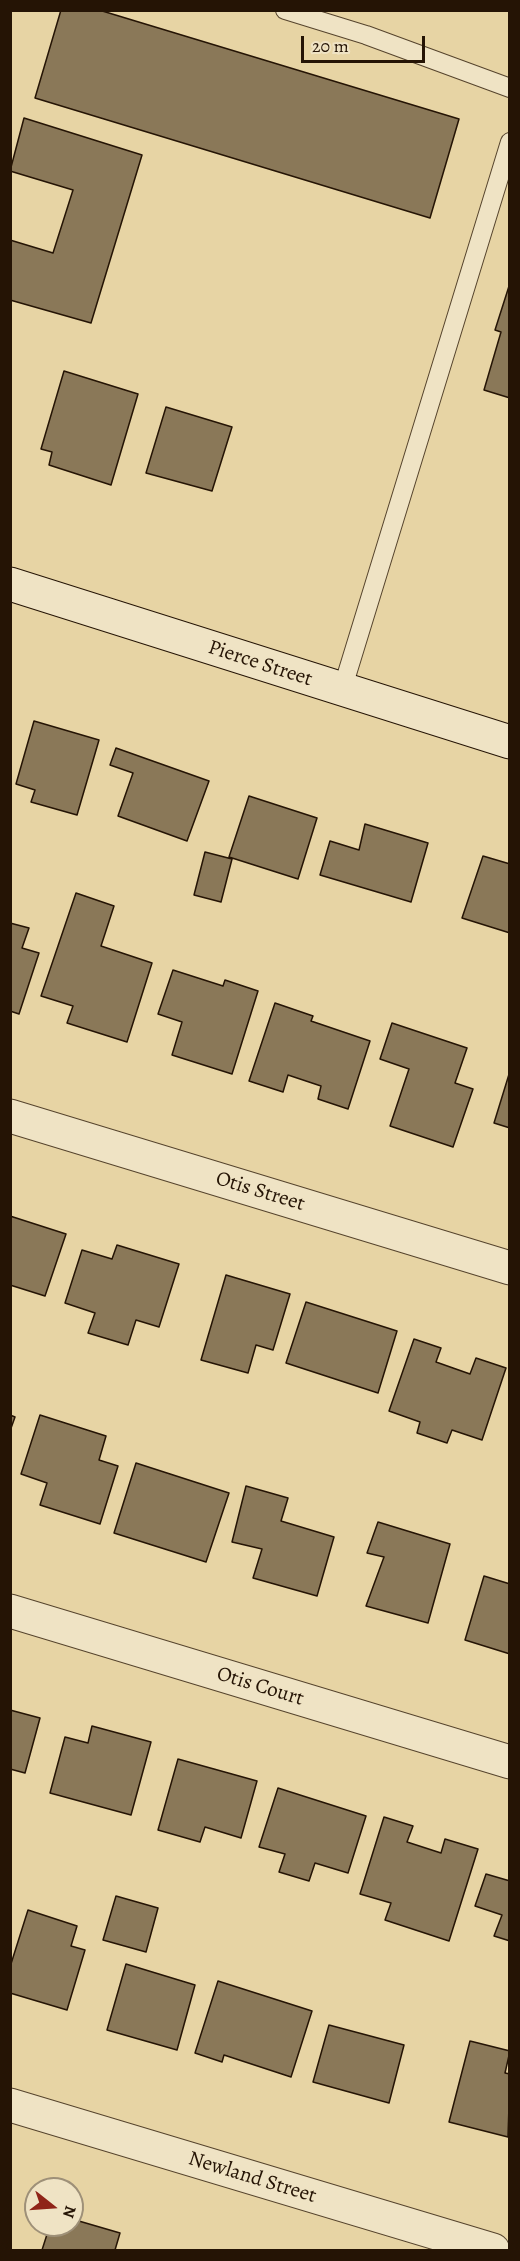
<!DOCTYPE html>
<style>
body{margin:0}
#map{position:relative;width:520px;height:2261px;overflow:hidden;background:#e7d4a4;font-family:Alegreya,serif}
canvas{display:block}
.frame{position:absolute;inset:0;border:12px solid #251405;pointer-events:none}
.north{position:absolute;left:24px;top:2177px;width:60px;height:60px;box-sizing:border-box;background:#efe3c4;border:2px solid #9e9078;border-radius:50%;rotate:107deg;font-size:16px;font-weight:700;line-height:24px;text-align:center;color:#251405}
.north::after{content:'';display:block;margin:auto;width:21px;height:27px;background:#8f2418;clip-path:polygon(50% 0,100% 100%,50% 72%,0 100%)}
.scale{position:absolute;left:301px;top:36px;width:124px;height:27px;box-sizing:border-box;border:3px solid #251405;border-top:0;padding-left:8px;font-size:18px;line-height:21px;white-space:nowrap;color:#251405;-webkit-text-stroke:4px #efe3c4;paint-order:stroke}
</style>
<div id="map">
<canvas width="520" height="2261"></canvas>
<div class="frame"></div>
<div class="north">N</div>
<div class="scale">20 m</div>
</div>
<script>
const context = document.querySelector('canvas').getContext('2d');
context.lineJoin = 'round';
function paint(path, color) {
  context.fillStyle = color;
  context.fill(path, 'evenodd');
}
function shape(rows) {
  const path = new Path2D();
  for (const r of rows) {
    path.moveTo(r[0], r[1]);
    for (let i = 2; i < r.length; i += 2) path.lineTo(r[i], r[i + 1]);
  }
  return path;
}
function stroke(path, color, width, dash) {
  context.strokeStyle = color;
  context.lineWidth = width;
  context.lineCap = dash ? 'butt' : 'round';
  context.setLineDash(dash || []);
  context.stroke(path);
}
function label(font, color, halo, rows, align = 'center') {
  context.font = font + ' Alegreya,serif';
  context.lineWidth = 5;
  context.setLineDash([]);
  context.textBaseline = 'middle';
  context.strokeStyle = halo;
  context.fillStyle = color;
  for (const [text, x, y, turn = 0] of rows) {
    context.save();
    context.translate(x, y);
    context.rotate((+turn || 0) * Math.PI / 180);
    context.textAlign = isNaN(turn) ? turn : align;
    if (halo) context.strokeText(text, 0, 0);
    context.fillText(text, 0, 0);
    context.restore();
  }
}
const building = shape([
 [61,10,99,10,459,119,430,218,35,98,61,10],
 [24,118,142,155,91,323,10,300,10,240,53,253,73,190,10,171,24,118],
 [510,283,510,398,484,390,501,332,495,330,510,283],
 [64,371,138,394,111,485,49,465,52,452,41,449,64,371],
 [166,407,232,427,212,491,146,473,166,407],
 [34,721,99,740,77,815,31,802,35,790,16,784,34,721],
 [116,748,209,781,187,841,118,816,133,773,110,765,116,748],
 [249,796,317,818,298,879,229,857,249,796],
 [365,824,428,843,411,902,320,875,330,841,359,850,365,824],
 [205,852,232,859,221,902,194,895,205,852],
 [483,856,510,864,510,933,462,918,483,856],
 [76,893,114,906,101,946,152,963,127,1042,67,1023,73,1006,41,996,76,893],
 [10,923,29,928,22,948,39,953,19,1014,10,1011,10,923],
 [173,970,223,986,225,980,258,991,232,1074,172,1055,182,1022,158,1014,173,970],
 [275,1003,313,1016,311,1021,370,1041,348,1109,318,1099,321,1086,288,1075,283,1092,249,1081,275,1003],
 [392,1023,467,1048,455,1083,473,1089,453,1147,390,1126,409,1069,380,1059,392,1023],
 [510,1071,510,1128,494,1123,510,1071],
 [10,1216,66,1234,45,1296,10,1285,10,1216],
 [117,1245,179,1264,159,1327,136,1320,128,1345,88,1333,95,1313,65,1303,82,1250,112,1259,117,1245],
 [226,1275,290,1294,273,1350,256,1345,248,1373,201,1360,226,1275],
 [306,1302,397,1331,378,1393,286,1363,306,1302],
 [414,1339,441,1348,436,1362,470,1374,476,1358,506,1368,482,1440,452,1430,447,1443,417,1433,420,1422,389,1411,414,1339],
 [10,1415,15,1417,10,1431,10,1415],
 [40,1415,106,1436,99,1460,118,1466,100,1524,40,1505,47,1483,21,1474,40,1415],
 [136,1463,229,1493,206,1562,114,1533,136,1463],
 [246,1486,288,1498,281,1521,334,1537,317,1596,253,1578,262,1549,232,1542,246,1486],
 [378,1522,450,1544,428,1623,366,1606,384,1557,367,1553,378,1522],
 [484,1576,510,1584,510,1654,465,1640,484,1576],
 [10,1710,40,1718,25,1773,10,1769,10,1710],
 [92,1726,151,1742,131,1815,50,1793,65,1737,88,1743,92,1726],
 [178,1759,257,1781,241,1838,205,1827,200,1842,158,1830,178,1759],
 [278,1788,366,1816,348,1873,315,1863,309,1881,279,1872,285,1854,259,1847,278,1788],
 [384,1817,413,1826,407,1842,441,1853,445,1839,478,1849,449,1941,385,1920,391,1903,360,1894,384,1817],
 [486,1874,510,1881,510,1941,494,1936,502,1915,475,1906,486,1874],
 [116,1896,158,1908,146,1952,103,1940,116,1896],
 [28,1910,77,1926,71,1946,85,1950,67,2010,10,1993,10,1967,28,1910],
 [126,1964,195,1985,177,2050,107,2030,126,1964],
 [218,1981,312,2011,291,2077,224,2055,222,2062,195,2053,218,1981],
 [329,2025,404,2045,389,2103,313,2082,329,2025],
 [470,2041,510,2051,505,2073,510,2074,508,2137,449,2122,470,2041],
 [72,2219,120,2233,115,2250,42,2250,50,2225,72,2225,72,2219]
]);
paint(building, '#8a7858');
stroke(building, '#251405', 1.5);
const lane = shape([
 [285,10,366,35,510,88],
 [342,690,510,142]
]);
const street = shape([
 [10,1116,510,1268],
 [10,1611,510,1762],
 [10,2105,493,2250]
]);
const secondary = shape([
 [10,584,510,742]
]);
stroke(lane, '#56442d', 20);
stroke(street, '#56442d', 35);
stroke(secondary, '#251405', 35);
stroke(lane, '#efe3c4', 18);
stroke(street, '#efe3c4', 33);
stroke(secondary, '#efe3c4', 33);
label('21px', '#251405', '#efe3c4', [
 ["Pierce Street",260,664,18],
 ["Otis Street",260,1192,17],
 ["Otis Court",260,1687,17],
 ["Newland Street",252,2178,17]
]);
</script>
